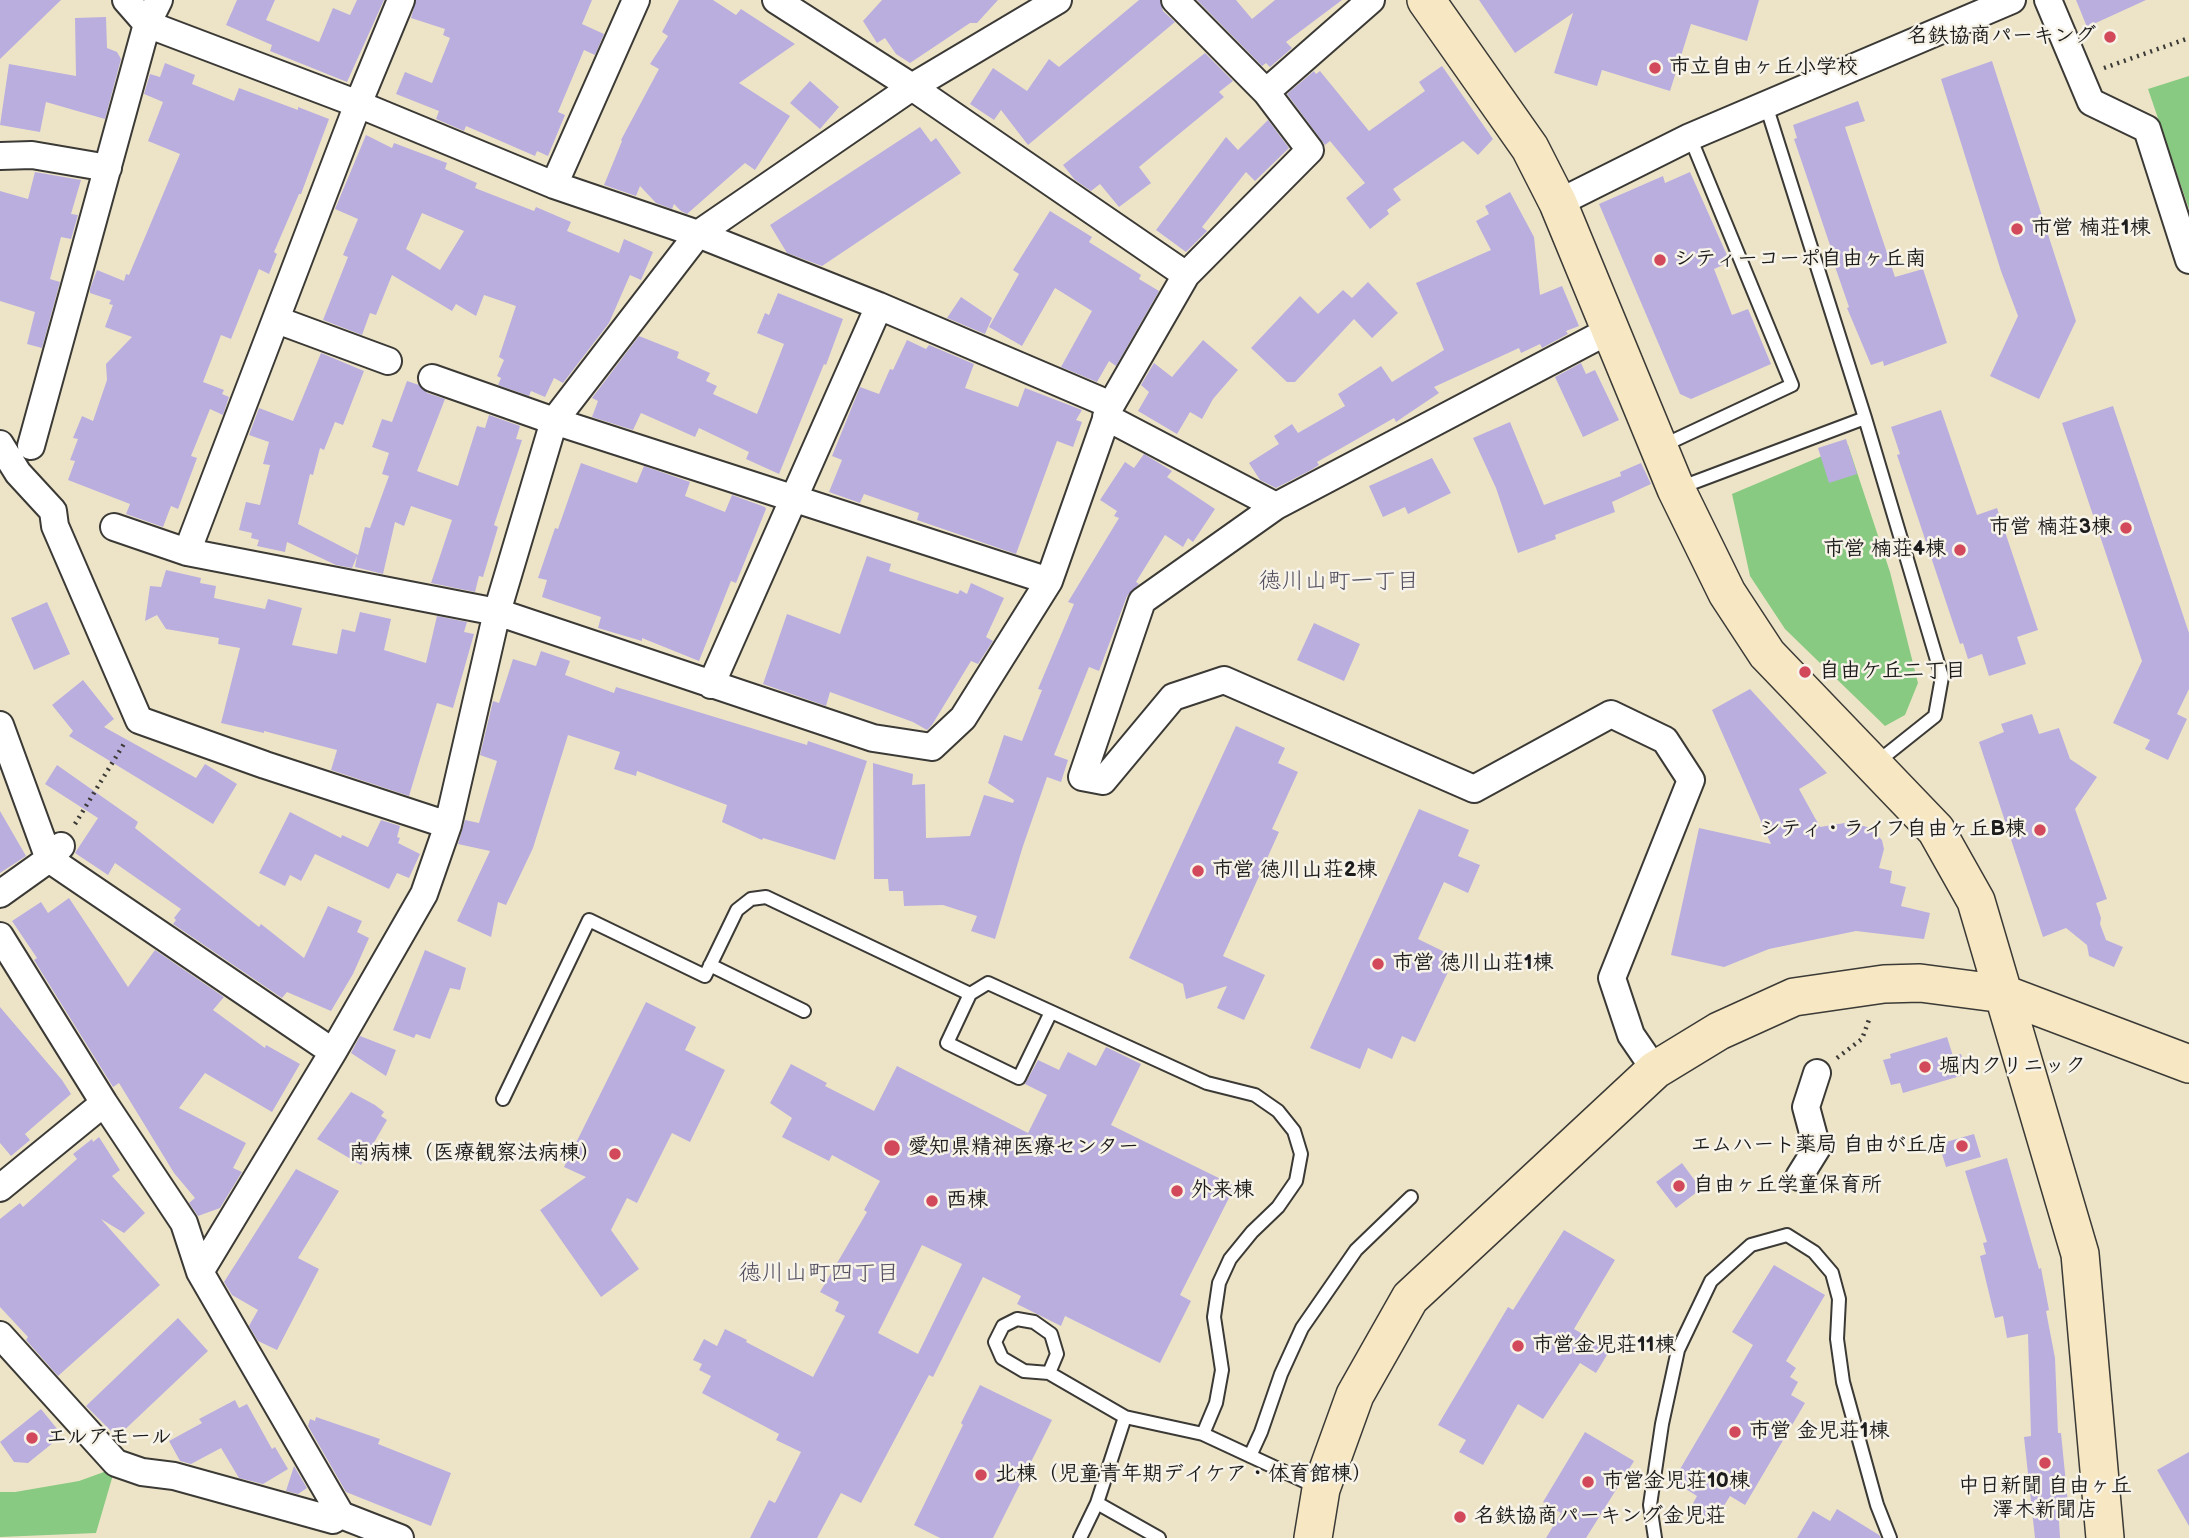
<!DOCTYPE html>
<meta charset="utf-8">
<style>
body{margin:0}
canvas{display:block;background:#ede4c7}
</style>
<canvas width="2189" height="1538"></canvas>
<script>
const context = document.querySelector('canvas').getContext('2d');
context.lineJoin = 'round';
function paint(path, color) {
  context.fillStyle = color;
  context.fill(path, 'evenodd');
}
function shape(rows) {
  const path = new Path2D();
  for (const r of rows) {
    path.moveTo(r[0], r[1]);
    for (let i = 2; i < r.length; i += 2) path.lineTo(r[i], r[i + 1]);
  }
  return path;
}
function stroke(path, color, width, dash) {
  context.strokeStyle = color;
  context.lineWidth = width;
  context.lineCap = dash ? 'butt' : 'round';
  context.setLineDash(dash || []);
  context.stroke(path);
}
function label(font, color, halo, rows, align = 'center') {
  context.font = font + ' "Balsamiq Sans","Klee One",sans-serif';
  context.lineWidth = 5;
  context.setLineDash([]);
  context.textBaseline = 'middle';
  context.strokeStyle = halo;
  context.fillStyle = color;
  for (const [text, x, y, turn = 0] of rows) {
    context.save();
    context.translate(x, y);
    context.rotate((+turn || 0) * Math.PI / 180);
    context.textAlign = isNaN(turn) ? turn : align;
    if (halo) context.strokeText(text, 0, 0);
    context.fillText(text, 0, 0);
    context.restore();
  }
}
paint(shape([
 [2189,76,2189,209,2148,89],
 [1848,445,1890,572,1918,683,1905,715,1885,726,1785,629,1750,576,1732,494],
 [115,1468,96,1533,0,1537,0,1492,15,1492,79,1481]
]), '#89ca82');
paint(shape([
 [0,0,61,0,0,59],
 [237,0,275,0,266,20,319,42,333,8,350,15,357,0,384,0,347,82,270,51,272,45,226,25],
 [416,0,592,0,582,24,604,34,595,55,584,50,558,112,565,115,548,156,537,151,535,156,466,126,464,131,436,119,439,111,396,94,405,72,432,83,450,38,443,35,445,29,411,18],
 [679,0,713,0,736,15,741,9,795,44,739,83,790,116,755,170,745,163,687,214,681,211,674,204,672,209,656,203,640,186,636,196,604,185,622,141,621,140,659,69,650,64,668,36,662,32],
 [882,0,998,0,977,23,970,23,910,63,896,54,885,38,877,43,863,21],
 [1139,0,1160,0,1163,11,1175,22,1028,145,1001,110,994,120,970,104,993,68,1027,91,1049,59,1059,67],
 [1197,0,1236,0,1252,19,1275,0,1342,0,1286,42,1292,48,1270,67,1266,63,1262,66],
 [1479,0,1759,0,1747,41,1691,24,1670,91,1602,70,1597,86,1554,73,1573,13,1515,53],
 [2076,0,2146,0,2087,27],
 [106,17,107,48,117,52,121,59,105,119,46,102,40,132,0,125,9,64,76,76,75,18],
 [1205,53,1233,81,1219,92,1224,97,1139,167,1151,183,1119,207,1100,184,1091,191,1075,180,1063,165],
 [1992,61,2076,321,2039,399,1990,376,2018,316,2001,271,1941,79],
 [165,63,195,75,192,84,234,101,239,88,298,110,298,107,329,119,301,194,299,194,274,252,277,254,269,274,259,269,231,339,221,335,203,382,224,390,222,394,229,397,223,415,210,409,191,456,197,458,178,509,171,506,163,527,126,514,130,504,68,480,75,461,70,460,78,439,73,438,82,416,93,421,107,380,106,364,132,337,105,327,113,305,109,304,111,300,90,293,90,289,97,270,124,281,126,274,129,275,180,154,148,141,163,102,144,94,150,74,160,77],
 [1442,66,1493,139,1478,155,1463,141,1393,189,1401,200,1387,210,1389,214,1370,229,1346,198,1365,183,1330,141,1325,145,1287,94,1314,71,1316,74,1320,71,1369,131,1425,91,1419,82],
 [810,81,839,107,820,129,790,103],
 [1858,101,1865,121,1845,127,1895,277,1923,269,1947,343,1884,366,1883,361,1871,365,1847,308,1849,307,1831,255,1833,254,1794,139,1797,138,1793,125],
 [1268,120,1289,148,1255,181,1246,172,1202,227,1207,231,1186,252,1156,230,1226,137,1238,150],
 [920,127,931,142,936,138,961,173,822,266,787,253,770,225],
 [366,135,392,148,394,143,447,163,445,169,477,183,475,188,534,211,536,207,571,222,567,231,619,253,624,239,653,252,641,280,630,275,609,323,563,383,554,378,545,397,531,391,529,396,498,385,501,378,497,376,504,360,499,357,516,306,484,295,476,316,456,304,452,311,392,275,376,315,370,313,362,335,323,320,348,257,343,255,358,219,335,209],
 [422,213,464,231,440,270,406,249],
 [35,172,81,180,71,214,78,215,71,239,61,237,50,279,60,282,42,348,27,344,35,312,0,301,0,191,28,199],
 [1690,172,1730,262,1714,269,1732,315,1748,309,1771,364,1691,399,1680,394,1599,204,1663,176,1665,183],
 [1510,192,1534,237,1540,295,1562,286,1579,326,1566,331,1568,334,1542,348,1540,344,1521,353,1519,348,1434,387,1439,393,1396,422,1394,418,1317,462,1319,465,1311,470,1276,488,1260,480,1249,463,1279,444,1274,436,1292,424,1298,433,1345,406,1338,394,1381,366,1392,382,1444,350,1416,283,1491,250,1476,221,1489,214,1485,206],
 [1050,211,1092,237,1089,242,1141,275,1139,279,1159,291,1116,366,1109,361,1097,382,1061,367,1092,311,1055,288,1022,346,989,327,1019,274,1013,270],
 [1368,282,1398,313,1372,338,1354,319,1295,382,1287,382,1251,348,1300,296,1318,314,1343,290,1352,298],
 [778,293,843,319,826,365,824,364,779,474,746,459,749,452,699,428,695,437,641,413,633,430,592,417,598,401,592,398,639,336,679,352,677,358,710,373,706,381,717,386,713,394,757,414,784,344,757,333,765,313,769,315],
 [961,297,992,318,985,334,947,318],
 [907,340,926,349,929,345,974,364,965,388,1018,407,1025,388,1082,410,1076,420,1082,422,1073,447,1057,441,1016,554,917,520,919,513,864,494,860,503,829,492,842,460,832,456,860,387,879,394,890,369,893,370],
 [1203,340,1238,370,1213,399,1202,419,1190,412,1177,434,1138,411,1149,392,1141,385,1154,363,1172,377],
 [321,353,364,371,343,425,335,422,324,450,320,448,313,475,310,474,298,524,358,555,365,527,370,528,389,476,382,474,389,453,372,447,382,419,392,422,407,381,419,385,427,393,445,399,417,471,458,486,477,426,485,428,489,415,520,426,516,439,522,440,494,525,498,527,483,577,479,576,475,592,431,583,452,520,411,506,404,526,395,522,383,574,355,567,357,556,352,568,336,565,287,542,285,552,257,546,259,540,251,538,252,533,239,530,246,502,260,505,270,465,263,464,269,442,249,435,259,408,293,421],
 [1581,363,1586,374,1595,370,1619,420,1583,437,1555,377],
 [2113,406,2189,633,2189,689,2177,714,2187,719,2168,760,2145,749,2150,740,2113,723,2142,661,2062,423],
 [1941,410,1977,515,1997,508,2038,630,2017,637,2026,664,1989,676,1982,654,1968,659,1963,643,1960,644,1897,455,1900,454,1891,427],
 [1510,422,1544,505,1621,476,1620,472,1641,463,1651,484,1612,502,1615,512,1555,535,1556,539,1518,553,1496,488,1473,438],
 [1846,439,1857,474,1829,483,1818,448],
 [1144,454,1172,471,1167,477,1215,509,1193,542,1188,538,1183,547,1165,535,1136,582,1139,584,1127,596,1099,671,1089,667,1054,755,1068,760,1061,782,1047,777,1023,846,995,939,971,931,977,916,943,905,904,906,903,891,889,891,888,879,874,879,873,763,913,774,912,785,925,784,926,838,970,836,984,795,1013,803,1014,800,988,783,1004,735,1022,741,1042,690,1038,689,1074,604,1068,602,1119,518,1114,516,1117,511,1100,500,1125,462,1134,468],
 [1432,458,1451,493,1408,514,1405,507,1383,517,1369,486],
 [581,463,637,483,644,466,690,482,685,496,725,512,732,495,765,507,766,509,736,583,731,581,699,661,642,638,642,641,598,628,601,617,542,597,547,580,538,578,555,528,558,529],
 [867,556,891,564,889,571,958,594,960,590,967,594,971,583,1004,598,986,637,993,641,978,664,971,661,932,725,927,730,913,722,830,692,826,706,763,684,787,614,840,634],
 [166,570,201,578,200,583,216,586,214,598,265,609,268,599,302,608,292,645,337,654,342,629,355,632,360,612,391,619,384,650,426,663,437,616,467,622,464,632,474,634,453,708,437,703,409,796,331,770,337,750,264,731,264,733,221,723,240,648,218,644,219,638,166,629,157,615,145,621,150,586,161,587],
 [47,602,70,654,34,670,11,618],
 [1314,623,1360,644,1344,681,1297,660],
 [541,651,570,661,565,675,614,693,616,687,807,745,808,741,867,761,835,860,763,838,762,840,722,822,727,805,637,771,636,776,614,769,620,752,568,735,533,848,506,905,498,902,491,937,457,921,490,851,458,844,465,820,479,823,497,761,480,755,493,701,499,703,513,659,536,666],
 [83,680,114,719,104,727,196,778,205,764,237,784,213,824,69,736,73,731,52,705],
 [1750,689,1827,773,1799,789,1820,827,1851,822,1870,828,1882,840,1884,849,1879,868,1892,871,1890,883,1906,887,1901,906,1930,913,1924,939,1856,931,1769,949,1724,967,1671,955,1699,828,1771,844,1712,710],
 [2032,714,2039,734,2059,728,2070,759,2097,777,2075,809,2107,899,2096,903,2101,918,2100,924,2106,940,2123,947,2114,967,2089,956,2087,945,2066,928,2043,937,1979,742,2004,732,2001,724],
 [1236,726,1285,748,1278,763,1298,772,1272,829,1279,832,1223,956,1265,975,1244,1020,1217,1008,1227,986,1186,999,1183,984,1129,958],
 [57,765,138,822,135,828,259,927,261,924,304,958,328,906,362,921,357,932,369,938,353,974,331,1011,287,992,282,998,173,924,176,920,174,918,181,909,115,863,108,875,75,853,98,818,45,784],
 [1419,809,1469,830,1458,856,1480,865,1468,893,1444,882,1418,939,1455,957,1415,1042,1402,1036,1392,1059,1368,1048,1360,1069,1310,1048],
 [0,811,26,856,0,873],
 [290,812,341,838,342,835,368,847,381,820,400,826,397,837,400,838,398,843,420,854,409,878,397,873,389,889,315,854,301,881,290,875,285,886,259,873],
 [69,898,128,987,155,950,224,997,213,1010,265,1048,266,1045,300,1064,272,1112,205,1073,179,1108,246,1143,233,1168,242,1172,220,1208,198,1216,189,1203,195,1198,174,1173,119,1083,113,1087,34,960,37,958,12,921,41,902,48,913],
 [425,950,466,968,460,990,450,988,430,1039,416,1034,414,1038,393,1030],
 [646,1002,696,1027,685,1050,725,1070,690,1142,672,1133,637,1203,627,1198,611,1230,639,1269,601,1297,540,1210,586,1177,564,1167],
 [0,1007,62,1080,71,1094,25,1134,30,1140,11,1156,0,1143],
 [360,1036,396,1050,386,1076,351,1053],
 [1947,1037,1953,1056,1961,1054,1967,1074,1903,1093,1900,1083,1891,1085,1883,1060,1891,1058,1890,1054],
 [1106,1047,1141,1064,1111,1125,1235,1186,1180,1295,1191,1301,1160,1363,1065,1316,1061,1326,1017,1304,1021,1296,983,1277,933,1377,929,1375,861,1503,841,1493,817,1538,750,1538,769,1500,775,1503,801,1452,776,1440,779,1434,702,1393,711,1376,699,1370,702,1364,693,1360,704,1339,717,1346,725,1329,747,1340,746,1342,813,1377,845,1316,835,1311,839,1302,820,1292,867,1212,864,1210,880,1181,832,1155,829,1161,782,1137,792,1118,770,1103,791,1064,827,1083,825,1086,874,1111,897,1066,1028,1133,1047,1095,1025,1084,1038,1060,1059,1070,1068,1052,1096,1066],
 [922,1245,962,1264,918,1354,878,1333],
 [351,1092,375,1105,384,1112,381,1116,387,1120,361,1165,317,1139],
 [1974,1134,1981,1157,1946,1167,1939,1144],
 [99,1137,120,1170,112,1176,145,1213,124,1233,101,1219,160,1285,58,1376,26,1340,28,1337,0,1307,0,1219,20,1203,23,1207,77,1159,73,1154,92,1139,93,1142],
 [2007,1158,2039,1269,2041,1268,2049,1310,2046,1311,2055,1358,2058,1433,2061,1433,2068,1504,2058,1505,2060,1538,2035,1538,2024,1437,2031,1436,2028,1334,2007,1338,2003,1316,1995,1318,1980,1256,1986,1254,1983,1243,1987,1242,1965,1171],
 [1682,1163,1701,1189,1676,1208,1656,1182],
 [296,1169,339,1191,298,1258,319,1269,277,1350,258,1341,249,1326,258,1310,232,1295,224,1282],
 [1564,1230,1615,1260,1574,1329,1610,1350,1596,1373,1580,1363,1543,1419,1518,1404,1483,1465,1459,1452,1466,1440,1438,1425,1508,1307,1513,1310],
 [1774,1265,1825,1295,1786,1361,1796,1368,1790,1377,1798,1382,1791,1395,1805,1403,1745,1505,1730,1496,1714,1522,1691,1507,1697,1496,1673,1481,1753,1345,1732,1332],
 [178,1318,208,1351,117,1437,86,1406],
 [980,1385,1052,1420,993,1538,940,1538,914,1525,963,1425,961,1423],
 [235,1400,239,1408,247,1404,272,1449,275,1447,288,1469,263,1484,239,1478,221,1448,191,1464,180,1461,169,1441,202,1423,199,1419],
 [41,1409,58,1430,55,1433,59,1438,28,1463,14,1462,0,1442],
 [316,1417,380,1439,378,1444,451,1473,431,1526,346,1492,308,1426,310,1419,315,1421],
 [1585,1432,1634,1461,1586,1538,1546,1538,1561,1513,1543,1502],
 [2189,1452,2189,1526,2157,1470],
 [294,1466,307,1488,298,1494,286,1491],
 [1837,1509,1879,1535,1881,1538,1797,1538,1813,1511,1830,1521]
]), '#baaedf');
const lane = shape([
 [1766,105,1865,418,1942,677,1935,716,1876,763],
 [1662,446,1792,385,1690,137],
 [1679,488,1865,418],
 [710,965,804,1011],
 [970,994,947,1043,1019,1078,1051,1012],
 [503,1099,589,920,705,976,737,910,751,899,766,897,970,994,988,983,1207,1083,1255,1095,1278,1111,1294,1131,1301,1154,1296,1181,1278,1207,1252,1232,1230,1259,1219,1283,1214,1317,1222,1370,1216,1403,1203,1434],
 [1049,1373,1057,1354,1051,1334,1034,1322,1017,1319,1003,1326,995,1342,1002,1358,1024,1371,1049,1373,1125,1417,1203,1434,1317,1487],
 [1250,1456,1261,1432,1281,1374,1302,1328,1356,1250,1411,1197],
 [1097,1503,1159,1538],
 [1080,1538,1097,1503,1125,1417],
 [1655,1538,1650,1505,1662,1424,1678,1350,1711,1281,1751,1245,1787,1235,1814,1252,1832,1273,1839,1299,1837,1339,1843,1382,1877,1505,1890,1538]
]);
const street = shape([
 [126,0,147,24,159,0],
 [401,0,358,104,187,552,497,612,554,421,698,234,912,87,1058,0],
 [776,0,912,87,1186,275],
 [2048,0,2091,102,2147,129,2189,260],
 [1266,92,1371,0],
 [0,156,32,155,108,168],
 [554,185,636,0],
 [1558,203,1690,137,2012,0],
 [277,320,388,361],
 [1610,330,1276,506,1142,601,1082,777,1103,781,1173,697,1224,680,1474,789,1611,714,1665,740,1691,780,1612,978,1631,1035,1655,1070],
 [432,378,554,421,1049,581],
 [1106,417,1276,506],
 [0,444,18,473,53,511,55,526,139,720,265,765,448,825],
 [31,446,147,24,358,104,554,185,698,234,879,306,1111,405],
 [114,527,187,552],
 [711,685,879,306],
 [0,725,49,859,333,1052],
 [0,894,49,859,61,846],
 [0,936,104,1103,184,1223,200,1272,341,1515],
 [1799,1177,1817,1148,1806,1107,1817,1073],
 [0,1188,104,1103],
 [200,1272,333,1052,424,894,448,825,497,612,873,738,932,747,963,718,1049,581,1111,405,1186,275,1310,150,1266,92,1175,0],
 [0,1335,116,1463,142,1472,174,1476,333,1520,341,1515,400,1538]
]);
const secondary = shape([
 [1426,0,1530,148,1558,203,1676,489,1727,593,1767,654,1936,830,1976,901,2080,1254,2105,1538],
 [1313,1538,1321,1489,1355,1395,1410,1298,1655,1070,1719,1031,1794,997,1884,984,1920,983,2004,994,2189,1064]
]);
stroke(lane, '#3b3a36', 16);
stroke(street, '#3b3a36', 30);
stroke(secondary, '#3b3a36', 40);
stroke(shape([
 [2104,68,2189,38],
 [75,824,125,742],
 [1837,1058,1862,1039,1870,1017]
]), '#3b3a36', 4.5, [2, 5]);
stroke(lane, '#fff', 12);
stroke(street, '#fff', 26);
stroke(secondary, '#f7e8c3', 37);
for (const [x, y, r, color] of [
 [2110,37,7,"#d1495b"],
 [1655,68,7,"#d1495b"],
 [2017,229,7,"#d1495b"],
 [1660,260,7,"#d1495b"],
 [2126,528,7,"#d1495b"],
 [1960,550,7,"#d1495b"],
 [1805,672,7,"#d1495b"],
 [2040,830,7,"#d1495b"],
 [1198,871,7,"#d1495b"],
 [1378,964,7,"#d1495b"],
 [1925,1067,7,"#d1495b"],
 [1962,1146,7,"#d1495b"],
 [892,1148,9,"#d1495b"],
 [615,1154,7,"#d1495b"],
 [1679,1186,7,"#d1495b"],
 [1177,1191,7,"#d1495b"],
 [932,1201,7,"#d1495b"],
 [1518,1346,7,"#d1495b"],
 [1735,1432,7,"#d1495b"],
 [32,1438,7,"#d1495b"],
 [2045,1463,7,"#d1495b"],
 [981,1475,7,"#d1495b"],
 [1588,1482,7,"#d1495b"],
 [1460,1517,7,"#d1495b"]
]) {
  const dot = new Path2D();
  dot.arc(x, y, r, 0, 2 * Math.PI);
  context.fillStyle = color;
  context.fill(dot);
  stroke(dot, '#f7f3e8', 2.5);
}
label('bold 21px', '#1c1c1c', '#f7f3e8', [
 ["名鉄協商パーキング",2096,37,"right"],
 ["市立自由ヶ丘小学校",1669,68],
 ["市営 楠荘1棟",2031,229],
 ["シティーコーポ自由ヶ丘南",1674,260],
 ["市営 楠荘3棟",2112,528,"right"],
 ["市営 楠荘4棟",1946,550,"right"],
 ["自由ケ丘二丁目",1819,672],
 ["シティ・ライフ自由ヶ丘B棟",2026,830,"right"],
 ["市営 徳川山荘2棟",1212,871],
 ["市営 徳川山荘1棟",1392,964],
 ["堀内クリニック",1939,1067],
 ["エムハート薬局 自由が丘店",1948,1146,"right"],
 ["愛知県精神医療センター",908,1148],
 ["南病棟（医療観察法病棟）",601,1154,"right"],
 ["自由ヶ丘学童保育所",1693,1186],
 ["外来棟",1191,1191],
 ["西棟",946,1201],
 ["市営金児荘11棟",1532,1346],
 ["市営 金児荘1棟",1749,1432],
 ["エルアモール",46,1438],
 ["北棟（児童青年期デイケア・体育館棟）",995,1475],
 ["市営金児荘10棟",1602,1482],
 ["中日新聞 自由ヶ丘",2045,1487,"center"],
 ["澤木新聞店",2045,1511,"center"],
 ["名鉄協商パーキング金児荘",1474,1517]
], 'left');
label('23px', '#534f60', '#f7f3e8', [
 ["徳川山町一丁目",1339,582],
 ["徳川山町四丁目",819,1274]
]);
</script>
